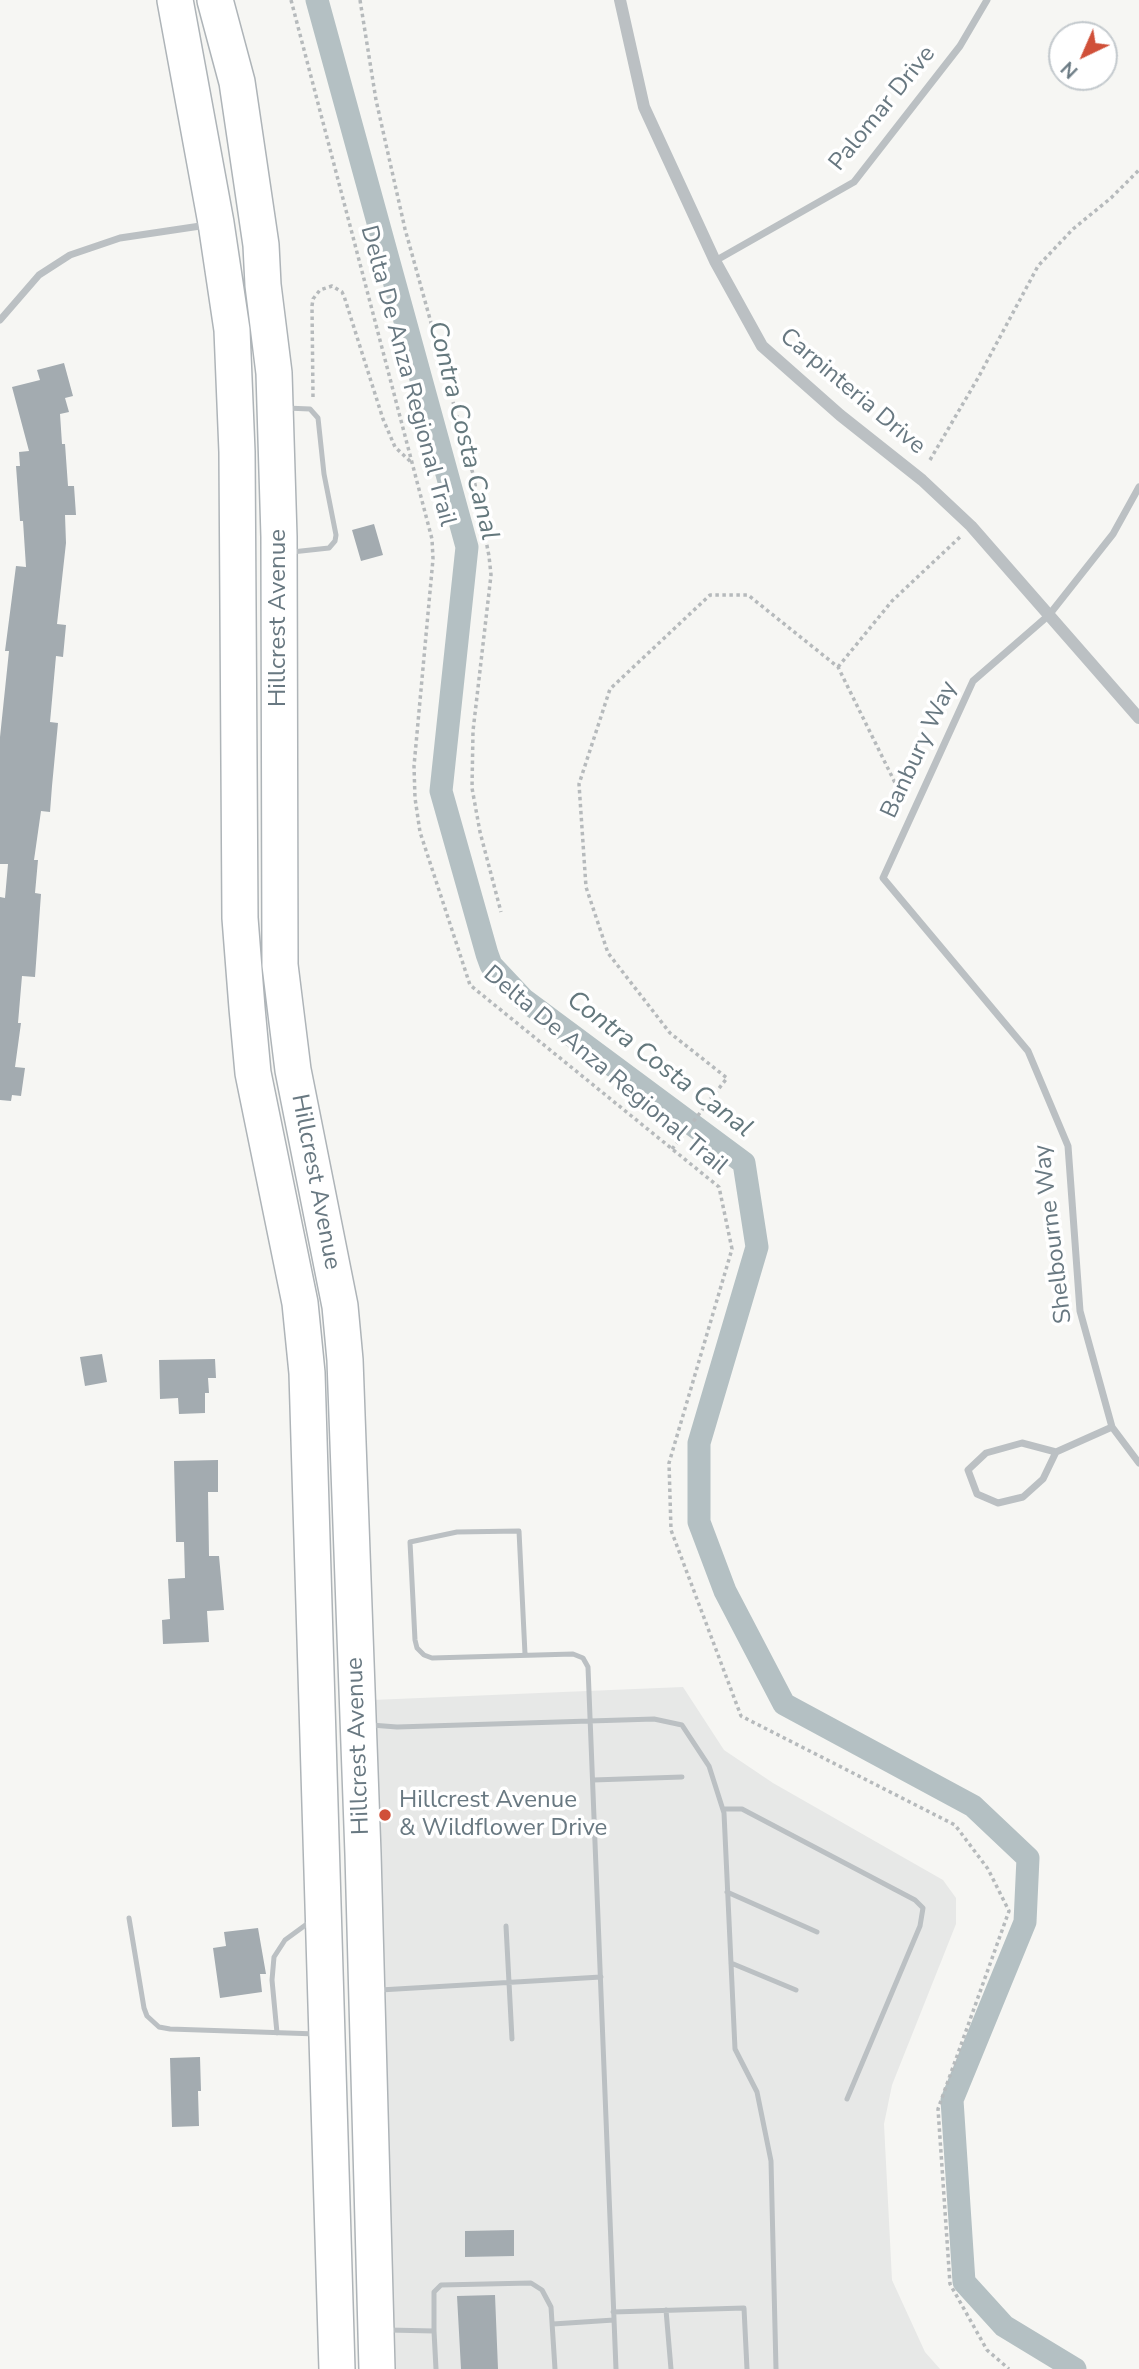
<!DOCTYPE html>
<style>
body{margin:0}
#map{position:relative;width:1139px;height:2369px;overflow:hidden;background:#f6f6f3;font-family:"Nunito Sans",sans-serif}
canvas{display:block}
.north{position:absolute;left:1048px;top:21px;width:70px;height:70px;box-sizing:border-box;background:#fff;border:2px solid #c3c9cd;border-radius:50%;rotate:224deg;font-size:19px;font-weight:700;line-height:28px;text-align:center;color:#687881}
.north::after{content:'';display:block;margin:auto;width:24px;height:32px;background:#d05039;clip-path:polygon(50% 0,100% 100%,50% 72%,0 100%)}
</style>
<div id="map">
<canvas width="1139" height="2369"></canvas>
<div class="north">N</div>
</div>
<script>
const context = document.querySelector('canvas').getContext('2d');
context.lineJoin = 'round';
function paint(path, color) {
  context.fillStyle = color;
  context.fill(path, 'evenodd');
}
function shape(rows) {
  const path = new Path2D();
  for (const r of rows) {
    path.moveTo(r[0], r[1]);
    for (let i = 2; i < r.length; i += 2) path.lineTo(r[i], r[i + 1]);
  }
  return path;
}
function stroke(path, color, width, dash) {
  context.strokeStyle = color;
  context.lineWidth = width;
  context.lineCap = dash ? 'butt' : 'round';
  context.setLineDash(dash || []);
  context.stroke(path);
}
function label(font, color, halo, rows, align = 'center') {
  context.font = font + ' "Nunito Sans",sans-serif';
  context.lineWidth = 7;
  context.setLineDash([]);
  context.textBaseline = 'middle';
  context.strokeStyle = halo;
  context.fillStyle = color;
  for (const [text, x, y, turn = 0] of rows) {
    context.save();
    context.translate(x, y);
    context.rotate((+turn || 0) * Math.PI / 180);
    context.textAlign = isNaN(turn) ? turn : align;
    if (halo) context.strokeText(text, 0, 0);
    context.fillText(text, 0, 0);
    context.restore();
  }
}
paint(shape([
 [683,1687,724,1750,773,1783,943,1880,956,1898,956,1924,892,2085,884,2124,892,2280,925,2352,940,2369,390,2369,372,1700]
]), '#e7e8e7');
stroke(shape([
 [317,0,467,547,441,791,487,954,491,965,523,999,744,1163,757,1247,699,1443,699,1522,725,1591,784,1704,973,1806,1028,1858,1025,1922,952,2100,964,2282,1004,2326,1075,2369]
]), '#b4c0c3', 23);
paint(shape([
 [64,363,73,396,65,398,69,412,60,414,62,444,65,444,68,486,74,486,76,515,65,515,66,543,57,624,66,625,63,657,56,656,50,722,58,723,52,786,50,812,41,811,34,860,38,860,35,893,41,894,35,977,22,976,18,1023,21,1023,15,1067,25,1068,21,1096,12,1095,11,1101,0,1100,0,897,5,898,8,864,0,864,0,737,9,651,5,651,16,566,26,567,23,521,20,521,16,466,20,466,19,452,29,451,12,387,40,380,37,370],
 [374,524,383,555,361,561,352,530],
 [102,1354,107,1382,85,1386,80,1357],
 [215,1359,216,1378,208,1378,209,1393,205,1393,205,1413,179,1414,178,1398,160,1399,159,1360],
 [218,1460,218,1492,208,1492,209,1556,219,1556,224,1610,207,1611,209,1642,163,1644,162,1620,170,1619,168,1579,185,1578,184,1542,176,1542,174,1461],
 [258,1928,266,1974,260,1974,262,1992,220,1998,213,1948,226,1946,224,1932],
 [200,2057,201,2091,198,2091,199,2126,172,2127,170,2058],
 [514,2230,514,2256,465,2257,465,2231],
 [495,2295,498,2369,461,2369,457,2296]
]), '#a3abb0');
const secondary = shape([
 [175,0,216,223,232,330,237,452,240,918,247,1008,253,1073,300,1303,307,1373,337,2369],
 [215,0,237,82,261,245,263,285,274,373,279,537,280,965,293,1070,340,1306,345,1360,363,1854,377,2369]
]);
stroke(secondary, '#aeb4b8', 38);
stroke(shape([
 [291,0,432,539,433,559,414,766,415,798,420,832,470,985,719,1187,732,1249,669,1463,671,1530,741,1716,955,1825,988,1869,1009,1911,938,2109,950,2284,987,2350,1009,2369],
 [360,0,376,100,405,229,473,474,489,556,491,575,473,731,472,788,480,832,501,912],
 [313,397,312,306,313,299,320,290,332,286,342,292,344,296,383,419,395,447,412,463],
 [930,460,978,378,1038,266,1073,229,1111,198,1139,170],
 [838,667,892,601,960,537],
 [672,1149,727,1078,670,1033,608,953,586,887,579,784,610,689,710,595,748,595,838,667,904,801]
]), '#b6babc', 3.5, [3.5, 3.5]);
stroke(shape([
 [286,408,310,409,318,418,324,474,336,535,335,541,329,548,292,552],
 [525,1654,519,1531,457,1532,410,1542,415,1640,417,1648,424,1655,432,1658,573,1654,583,1658,588,1667,616,2369],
 [371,1725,397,1727,654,1719,682,1725,709,1766,724,1813,735,2049,757,2092,771,2161,776,2369],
 [593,1780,682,1777],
 [723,1809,742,1809,915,1900,923,1908,920,1926,847,2099],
 [727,1892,817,1932],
 [129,1918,144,2008,147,2016,159,2027,170,2029,317,2034],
 [506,1926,512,2039],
 [731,1963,796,1990],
 [380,1990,601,1977],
 [277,2033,272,1980,274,1957,285,1940,311,1921],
 [666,2310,671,2369],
 [613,2312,744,2308,747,2369],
 [553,2324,614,2320],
 [388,2330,434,2331,434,2292,441,2285,531,2283,542,2290,551,2307,555,2369],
 [434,2331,436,2369]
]), '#bbc0c3', 5);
stroke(shape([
 [715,261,854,182,960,46,987,0],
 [0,320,39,275,70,255,120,238,207,225],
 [1139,487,1113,534,1049,615,973,681,883,878,1028,1051,1068,1146,1080,1311,1112,1427,1139,1463],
 [1056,1452,1043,1479,1023,1497,998,1503,977,1494,968,1470,986,1453,1022,1443,1056,1452,1112,1427]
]), '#bbc0c3', 7);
stroke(shape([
 [620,0,644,107,715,261,762,346,840,415,922,480,971,526,1139,718]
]), '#bbc0c3', 12);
stroke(secondary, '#fff', 35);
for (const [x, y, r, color] of [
 [385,1815,7,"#d05039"]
]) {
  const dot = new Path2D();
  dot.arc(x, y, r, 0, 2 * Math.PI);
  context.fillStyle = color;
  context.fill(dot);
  stroke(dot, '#fff', 2.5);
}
label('24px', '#687881', '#fff', [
 ["Palomar Drive",883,109,-51],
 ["Delta De Anza Regional Trail",407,376,75],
 ["Carpinteria Drive",852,392,40],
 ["Hillcrest Avenue",279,618,-90],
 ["Banbury Way",920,750,-65],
 ["Delta De Anza Regional Trail",605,1071,40],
 ["Hillcrest Avenue",315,1182,79],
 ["Shelbourne Way",1054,1234,-97],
 ["Hillcrest Avenue",359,1746,-92]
]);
label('24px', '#687881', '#fff', [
 ["Hillcrest Avenue",399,1801],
 ["& Wildflower Drive",399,1829]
], 'left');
label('italic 26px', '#64787d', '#fff', [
 ["Contra Costa Canal",462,431,76],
 ["Contra Costa Canal",659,1065,37]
]);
</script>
